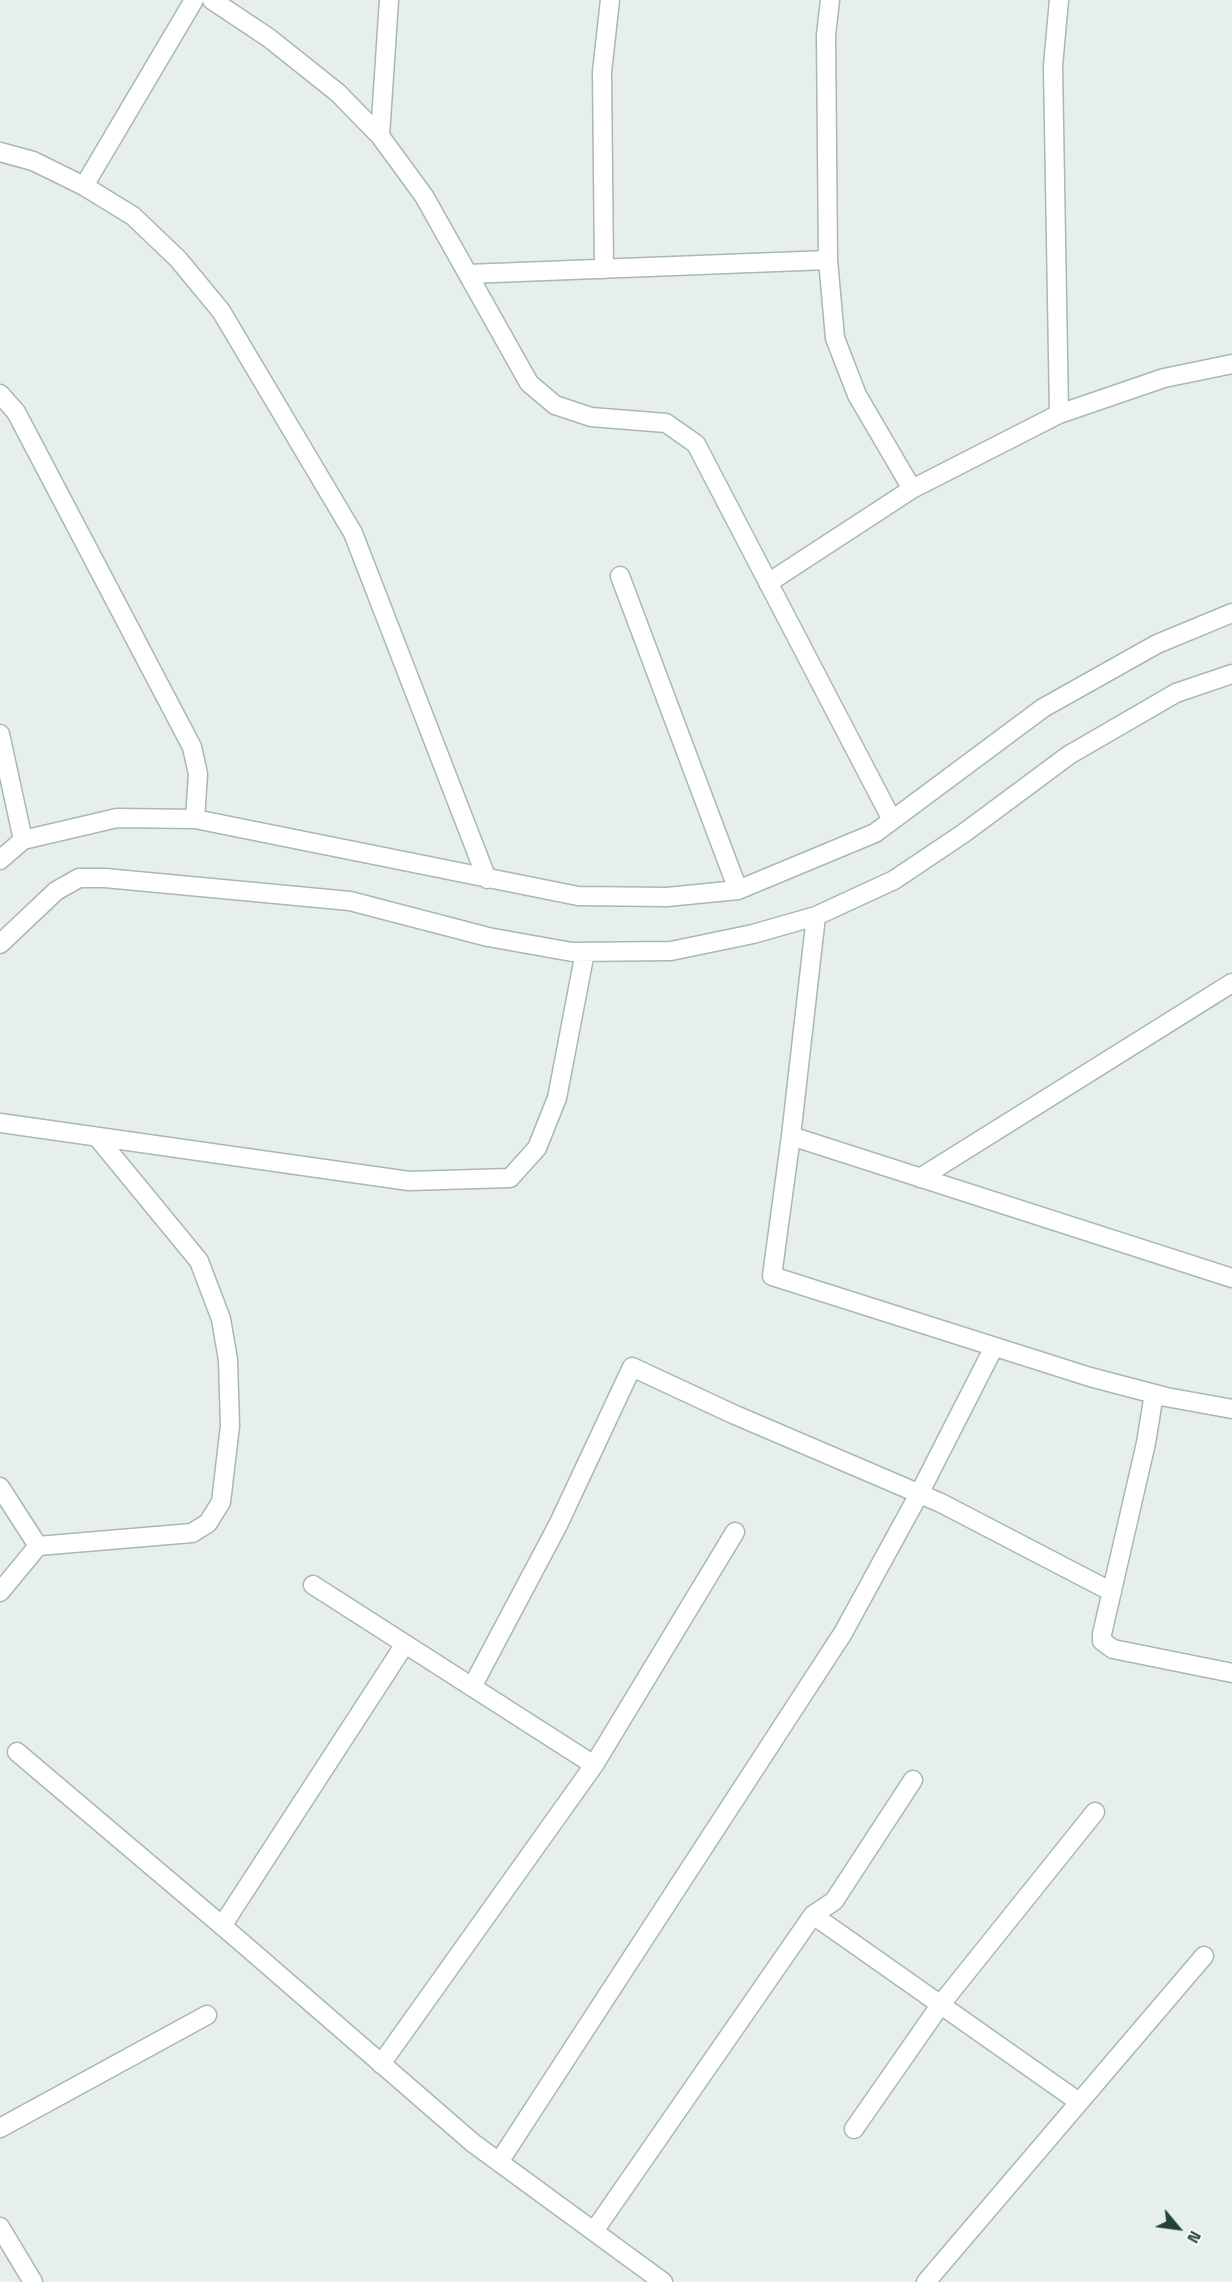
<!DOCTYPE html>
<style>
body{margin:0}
#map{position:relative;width:1232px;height:2282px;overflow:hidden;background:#e6efeb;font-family:"Space Grotesk",sans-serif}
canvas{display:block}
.north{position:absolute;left:1148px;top:2198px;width:60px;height:60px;-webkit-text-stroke:4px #f7fbf9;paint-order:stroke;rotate:119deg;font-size:16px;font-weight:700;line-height:24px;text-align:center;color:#24423a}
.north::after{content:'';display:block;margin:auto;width:21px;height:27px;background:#24423a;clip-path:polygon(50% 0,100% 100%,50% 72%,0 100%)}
</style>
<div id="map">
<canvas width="1232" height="2282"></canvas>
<div class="north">N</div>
</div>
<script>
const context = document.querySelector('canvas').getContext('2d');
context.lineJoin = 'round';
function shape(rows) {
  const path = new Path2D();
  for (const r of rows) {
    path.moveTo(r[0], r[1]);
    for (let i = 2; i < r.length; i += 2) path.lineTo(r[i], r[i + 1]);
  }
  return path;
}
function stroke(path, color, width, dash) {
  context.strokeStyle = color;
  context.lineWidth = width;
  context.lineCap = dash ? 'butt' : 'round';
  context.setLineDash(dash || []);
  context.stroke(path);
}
const minor = shape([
 [212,0,269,38,338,93,380,136,424,196,529,383,555,405,591,417,666,423,696,444,892,820],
 [830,0,826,35,828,260,835,338,857,395,912,489],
 [1059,0,1053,66,1059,414],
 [380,136,389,0],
 [0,152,33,161,84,186,133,216,178,259,221,311,353,533,487,879],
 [84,186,194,0],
 [604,269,602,72,610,0],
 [468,274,828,260],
 [0,394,16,412,192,747,198,774,195,819],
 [620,576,738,890],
 [768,583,912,489,1059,414,1164,378,1232,364],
 [0,734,23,840],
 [0,860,23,840,117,818,195,819,578,896,667,897,738,890,875,833,1043,708,1157,644,1232,613],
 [816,916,791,1136,772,1276,1090,1377,1166,1397,1232,1409],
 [0,944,56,891,79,878,105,878,350,901,488,937,572,952,671,951,753,934,816,916,894,880,964,833,1069,755,1176,693,1232,674],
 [0,1123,409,1181,510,1178,537,1148,557,1098,585,952],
 [791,1136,1232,1278],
 [920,1178,1232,983],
 [1154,1394,1146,1443,1102,1634,1102,1641,1113,1649,1232,1673],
 [0,1487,38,1546],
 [313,1585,594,1765],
 [0,1592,38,1546,192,1533,208,1523,221,1502,230,1426,228,1360,221,1319,199,1261,97,1137],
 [472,1687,558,1525,632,1367,733,1414,941,1503,1112,1592],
 [17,1752,233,1935,473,2143,663,2282],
 [813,1915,1079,2102],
 [222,1926,405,1644],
 [381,2064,594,1765,735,1532],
 [0,2128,207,2015],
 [854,2129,941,2004,1095,1812],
 [499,2162,843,1633,919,1494,994,1347],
 [0,2227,33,2282],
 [594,2231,813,1915,834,1901,913,1780],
 [926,2282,1204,1956]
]);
stroke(minor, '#a8b8b2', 21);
stroke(minor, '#fff', 18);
</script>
